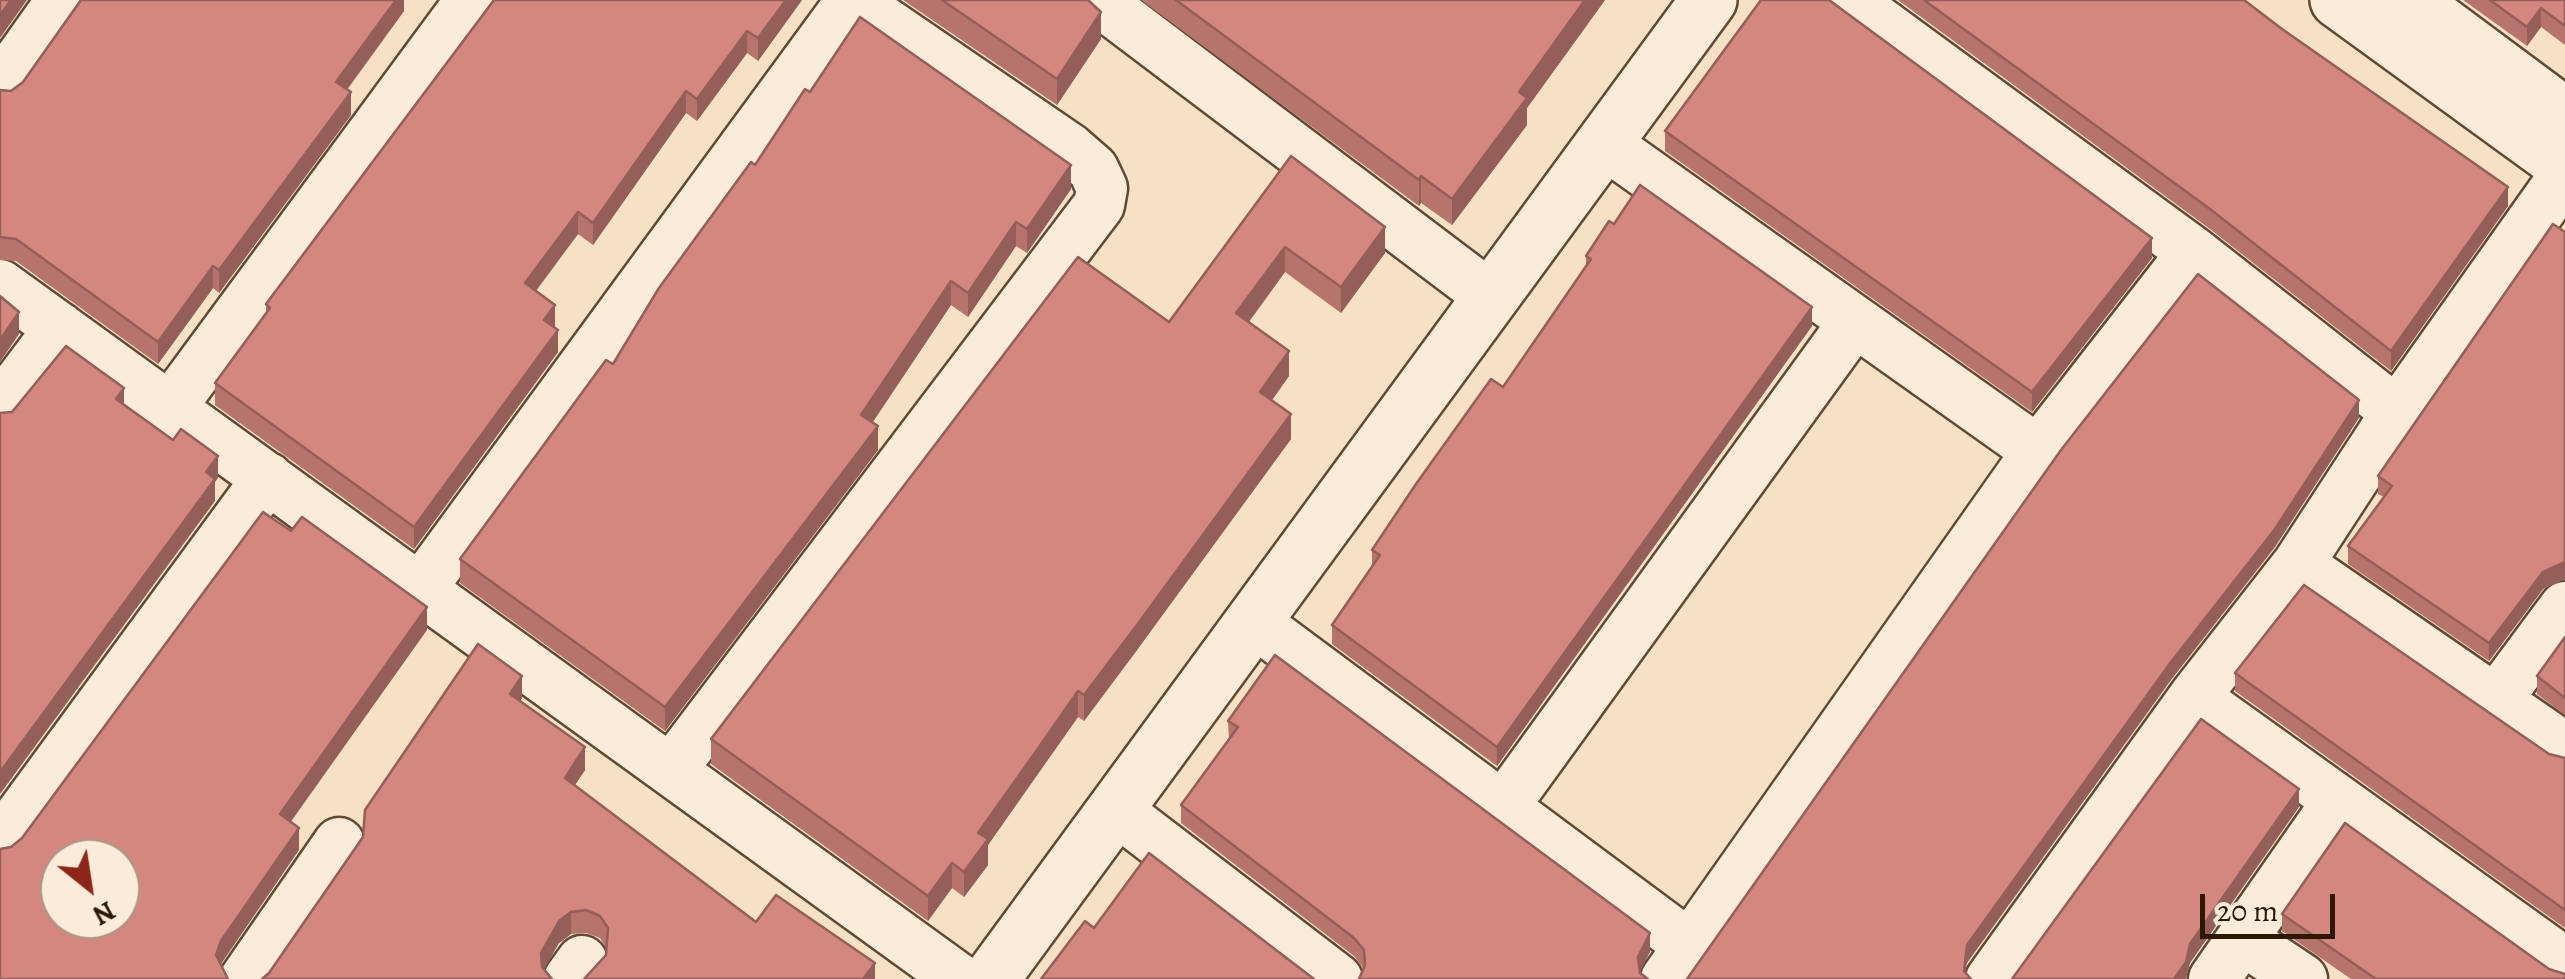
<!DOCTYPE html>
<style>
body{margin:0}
#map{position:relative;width:2565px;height:979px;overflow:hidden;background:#f7e1c4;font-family:Alegreya,serif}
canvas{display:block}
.north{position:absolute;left:40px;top:839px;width:100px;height:100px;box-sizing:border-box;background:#faecd9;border:2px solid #a89783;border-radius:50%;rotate:150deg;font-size:28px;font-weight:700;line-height:40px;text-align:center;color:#2d1803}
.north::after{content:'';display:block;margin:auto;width:35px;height:45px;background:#8f2418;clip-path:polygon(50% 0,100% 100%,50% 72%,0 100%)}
.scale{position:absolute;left:2200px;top:894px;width:135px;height:45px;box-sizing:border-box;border:5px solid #2d1803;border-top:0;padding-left:12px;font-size:30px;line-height:35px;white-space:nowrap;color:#2d1803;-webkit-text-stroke:8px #faecd9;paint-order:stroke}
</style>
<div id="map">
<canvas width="2565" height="979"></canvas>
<div class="north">N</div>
<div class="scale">20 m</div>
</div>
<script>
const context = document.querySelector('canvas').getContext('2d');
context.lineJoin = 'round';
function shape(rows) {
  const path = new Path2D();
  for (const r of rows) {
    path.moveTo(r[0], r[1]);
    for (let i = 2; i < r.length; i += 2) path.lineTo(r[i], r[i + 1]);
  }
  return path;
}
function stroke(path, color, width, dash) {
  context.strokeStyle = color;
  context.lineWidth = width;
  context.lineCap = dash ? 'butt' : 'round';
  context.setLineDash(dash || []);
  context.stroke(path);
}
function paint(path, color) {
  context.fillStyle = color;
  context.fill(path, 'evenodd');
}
const minor = shape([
 [1098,0,1491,297],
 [1849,0,2193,252,2397,412],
 [0,87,62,0],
 [1604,143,2038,451],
 [0,285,959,979],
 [0,408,60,328],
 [170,408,471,0],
 [2298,564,2565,748],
 [421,588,852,0],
 [1253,621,1689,945],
 [2194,697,2565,963],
 [2496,700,2565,607],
 [671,770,1099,205,1102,188,1093,169,1070,149,852,0],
 [1503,807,1855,321],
 [1115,809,1337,979],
 [0,843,268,478],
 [2242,939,2302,979],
 [245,979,339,843],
 [569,979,582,961],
 [1666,979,2038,451,2193,252],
 [1991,979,2194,697,2298,564,2397,412,2565,175],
 [2214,979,2338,801]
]);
const tertiary = shape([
 [2338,0,2565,165],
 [2409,0,2565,116],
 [991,979,1709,0]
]);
stroke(minor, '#604a33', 55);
stroke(tertiary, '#604a33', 60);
stroke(minor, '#faecd9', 50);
stroke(tertiary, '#faecd9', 55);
paint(shape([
 [404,0,404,11,347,90,351,115,219,293,213,288,158,364,16,261,0,260,0,90,11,91],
 [802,0,758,61,747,53,697,121,686,113,593,245,578,234,536,291,555,328,558,352,414,549,215,405,215,383,266,314,266,304],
 [903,0,1088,0,1101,39,1057,105],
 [1141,0,1605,0,1527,108,1527,125,1452,225,1421,203,1419,206],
 [1898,0,2244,0,2508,206,2391,371,2210,229],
 [2463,0,2565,0,2565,45,2541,27,2527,46],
 [1832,4,2152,258,2032,412,1665,151,1665,131],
 [810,92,1071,189,1027,253,1016,246,968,317,951,305,873,422,878,450,665,731,460,583,460,559,613,364,755,165],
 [1291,156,1385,253,1341,313,1285,272,1249,322,1289,376,1272,400,1291,439,1137,650,1084,721,1078,717,1032,782,988,845,988,865,964,897,952,888,928,921,711,764,711,739,1169,322],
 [2565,232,2565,579,2543,589,2489,661,2348,564,2348,546,2384,497,2378,494,2378,476],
 [1586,256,1812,326,1497,766,1332,644,1332,625,1372,567,1372,550,1503,387,1586,267],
 [2565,637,2565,715,2537,694,2537,676],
 [2235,673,2565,758,2565,928,2235,691],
 [522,698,520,701,585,770,575,785,756,922,875,979,606,955,606,948,600,938,586,933,571,934,559,943,269,973],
 [1228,721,1650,952,1364,969,1354,956,1181,823,1181,805,1229,739],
 [2282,914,2549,969,2563,974,2565,979,2351,979,2282,931]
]), '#b6746d');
paint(shape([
 [11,0,27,0,0,38,0,15],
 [396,0,404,0,404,11,336,104,336,82],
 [786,0,802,0,758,61,758,38],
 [1585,0,1605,0,1527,108,1527,125,1452,225,1452,199,1519,92],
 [2541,8,2541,27,2527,46,2527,27],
 [1101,12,1101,39,1057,105,1057,79],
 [747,31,747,53,697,121,697,99],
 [686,91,686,113,593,245,593,223],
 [351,92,351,115,219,293,219,270],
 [1071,165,1071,189,1027,253,1027,229],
 [1421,176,1421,203,1419,206,1419,180],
 [2508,187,2508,206,2391,371,2391,351],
 [578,212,578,234,525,305,525,283],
 [1016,222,1016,246,968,317,968,293],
 [1385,227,1385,253,1341,313,1341,287],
 [2152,238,2152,258,2032,412,2032,392],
 [1285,247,1285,272,1236,339,1236,313],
 [213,266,213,288,158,364,158,342],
 [951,281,951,305,861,439,861,415],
 [555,305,555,327,544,320],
 [1812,307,1812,326,1497,766,1497,747],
 [19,312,19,334,0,362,0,340],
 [558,330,558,352,414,549,414,527],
 [1289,351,1289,376,1260,417,1260,392],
 [124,388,124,410,116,399],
 [2359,400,2359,418,2275,547,2171,680,1967,963,1964,979,1967,945],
 [1291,414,1291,439,1137,650,1084,721,1084,695],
 [878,426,878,450,665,731,665,707],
 [218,456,218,478,215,482,215,501,0,794,0,772],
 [2565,562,2565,579,2543,589,2489,661,2489,643,2543,572],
 [427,607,427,630,280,837,280,814],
 [522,676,522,698,510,716,510,694],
 [1078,691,1078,717,988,845,988,865,964,897,964,872,978,833],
 [585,747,585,770,565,800,565,778],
 [2299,789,2299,807,2190,963,2186,979,2174,979,2190,944],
 [299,828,299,850,221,964,216,955,221,941],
 [952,863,952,888,928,921,928,896],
 [571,912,571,934,559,943,541,975,541,953,559,921],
 [1650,933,1650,952,1638,975,1638,957],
 [875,963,875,979,863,979]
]), '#945e59');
const building = shape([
 [0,0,11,0,0,15,0,0],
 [81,0,396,0,336,82,351,92,219,270,213,266,158,342,16,239,0,237,0,90,11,91,23,82,81,0],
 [494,0,786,0,758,38,747,31,697,99,686,91,593,223,578,212,525,283,555,305,544,320,558,330,414,527,215,383,270,308,266,304,494,0],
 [942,0,1088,0,1101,12,1057,79,942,0],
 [1176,0,1585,0,1519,92,1527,98,1452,199,1421,176,1419,180,1176,0],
 [1761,0,1829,0,2152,238,2032,392,1665,131,1761,0],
 [1924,0,2244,0,2282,29,2508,187,2391,351,2210,209,1924,0],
 [2490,0,2565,0,2565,26,2541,8,2527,27,2490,0],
 [860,17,1071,165,1027,229,1016,222,968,293,951,281,861,415,878,426,665,707,460,559,606,360,613,364,659,288,751,162,755,165,805,89,810,92,860,17],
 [1291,156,1385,227,1341,287,1285,247,1236,313,1289,351,1260,392,1291,414,1137,625,1084,695,1078,691,1032,757,978,833,988,839,964,872,952,863,928,896,711,739,1078,257,1169,322,1291,156],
 [1640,185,1812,307,1497,747,1332,625,1380,555,1372,550,1416,484,1491,379,1503,387,1591,259,1586,256,1609,221,1614,224,1640,185],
 [2553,224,2565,232,2565,562,2543,572,2489,643,2348,546,2392,486,2378,476,2553,224],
 [2198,274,2359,400,2275,529,2171,662,1967,945,1964,971,1971,979,1687,979,2061,450,2198,274],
 [0,296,19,312,0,340,0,296],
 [66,346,124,388,116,399,173,440,181,429,218,456,206,472,215,479,0,772,0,413,12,412,66,346],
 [263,512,291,531,302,517,427,607,280,814,299,828,221,941,216,955,228,979,0,979,0,849,11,847,22,838,263,512],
 [60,859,120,859,120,919,60,919,60,859],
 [2304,585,2549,754,2565,758,2565,910,2235,673,2304,585],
 [2565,637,2565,698,2537,676,2565,637],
 [478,644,522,676,510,694,585,747,565,778,756,922,776,895,875,963,863,979,584,979,606,955,608,928,600,916,586,910,571,912,559,921,541,953,542,967,552,979,262,979,269,973,363,837,365,810,478,644],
 [1275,655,1650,933,1638,957,1640,973,1648,979,1359,979,1365,965,1364,950,1354,938,1181,805,1238,727,1228,721,1275,655],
 [2201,719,2299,789,2190,944,2186,962,2174,979,2012,979,2201,719],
 [2345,823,2549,969,2565,974,2565,979,2376,979,2282,914,2345,823],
 [1149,853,1314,979,1041,979,1085,921,1094,928,1149,853]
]);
paint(building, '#d4877f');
stroke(building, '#945e59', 2.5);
</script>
